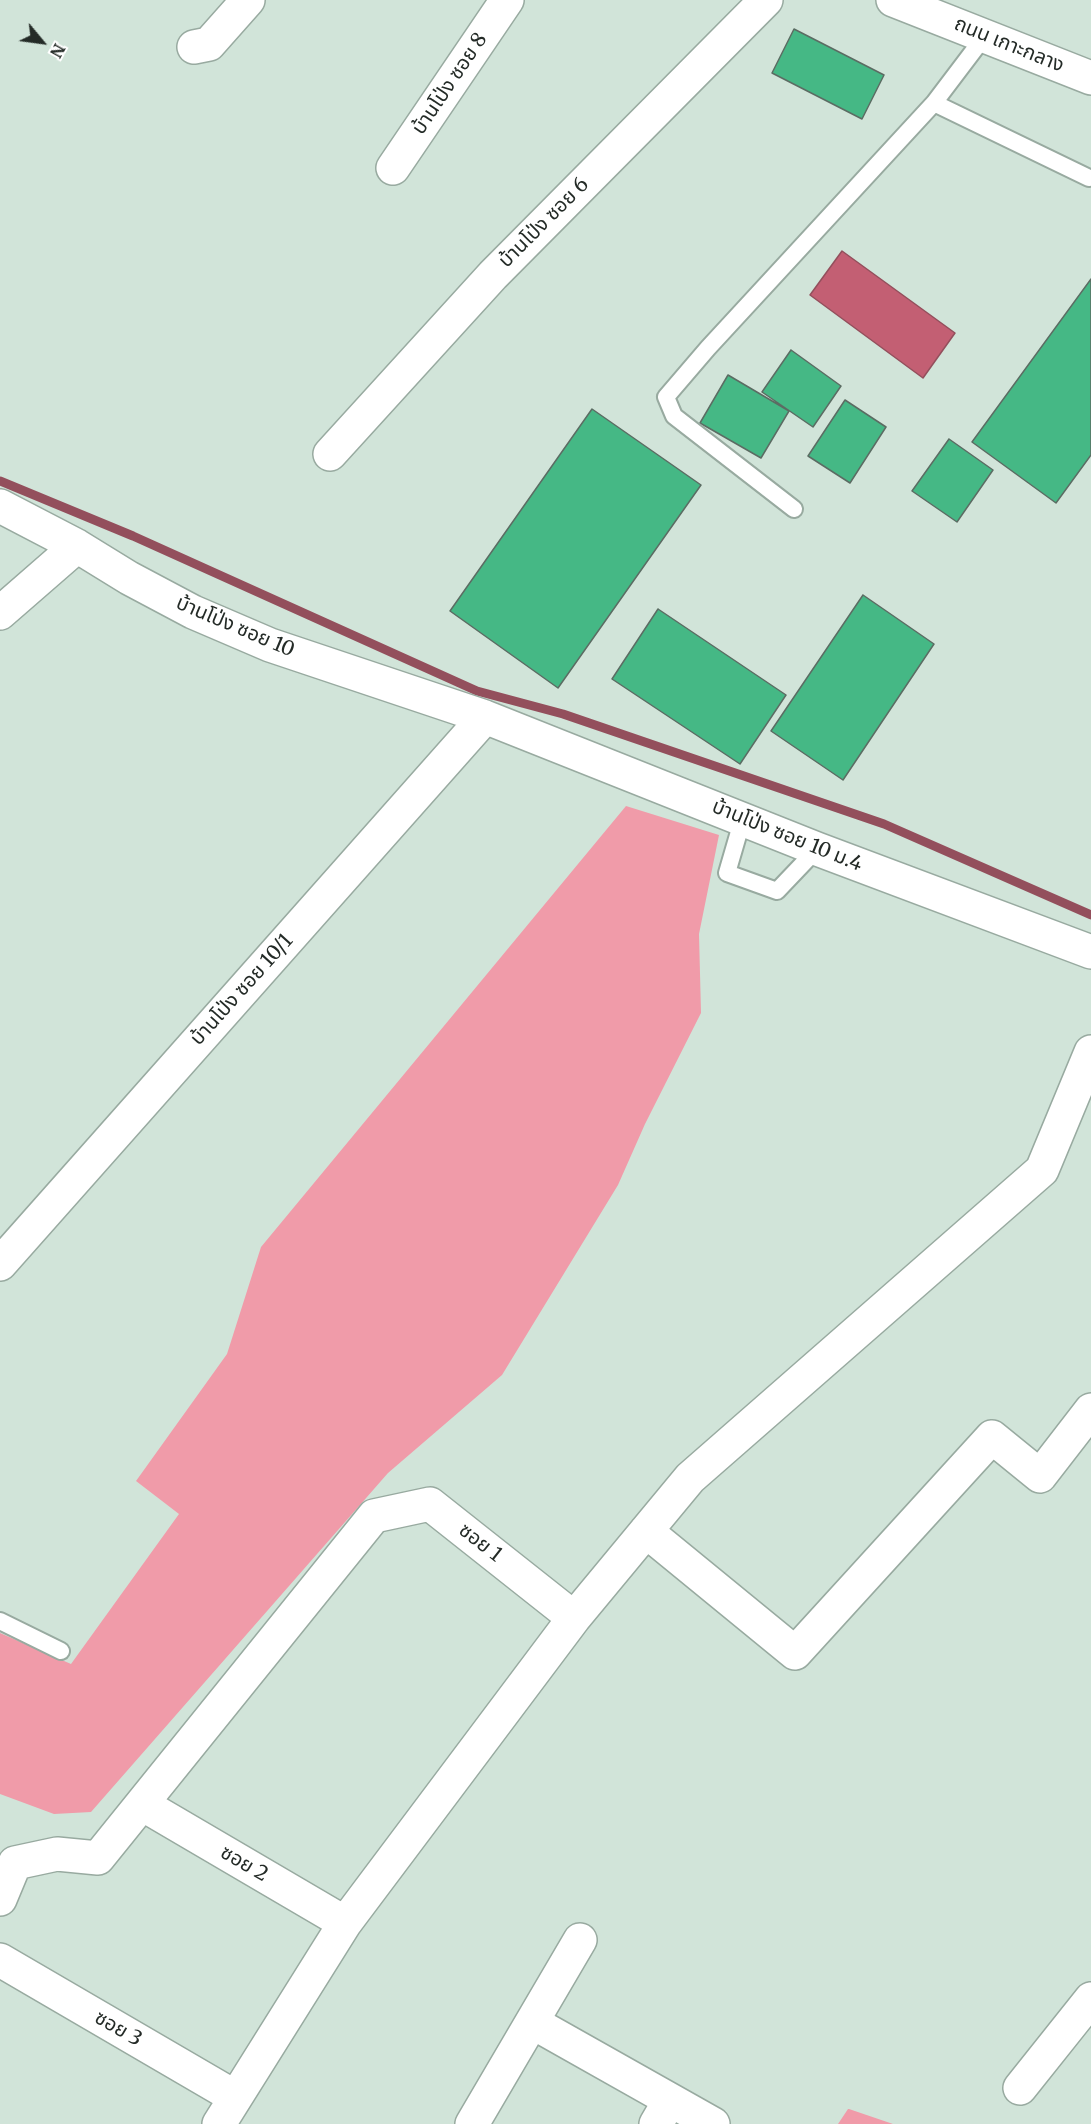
<!DOCTYPE html>
<meta charset="utf-8">
<style>
body{margin:0}
#map{position:relative;width:1091px;height:2124px;overflow:hidden;background:#d1e4d9;font-family:Merriweather,serif}
canvas{display:block}
.north{position:absolute;left:12px;top:12px;width:60px;height:60px;-webkit-text-stroke:4px #fff;paint-order:stroke;rotate:119deg;font-size:16px;font-weight:700;line-height:24px;text-align:center;color:#242b27}
.north::after{content:'';display:block;margin:auto;width:21px;height:27px;background:#242b27;clip-path:polygon(50% 0,100% 100%,50% 72%,0 100%)}
</style>
<div id="map">
<canvas width="1091" height="2124"></canvas>
<div class="north">N</div>
</div>
<script>
const context = document.querySelector('canvas').getContext('2d');
context.lineJoin = 'round';
function paint(path, color) {
  context.fillStyle = color;
  context.fill(path, 'evenodd');
}
function shape(rows) {
  const path = new Path2D();
  for (const r of rows) {
    path.moveTo(r[0], r[1]);
    for (let i = 2; i < r.length; i += 2) path.lineTo(r[i], r[i + 1]);
  }
  return path;
}
function stroke(path, color, width, dash) {
  context.strokeStyle = color;
  context.lineWidth = width;
  context.lineCap = dash ? 'butt' : 'round';
  context.setLineDash(dash || []);
  context.stroke(path);
}
function label(font, color, halo, rows, align = 'center') {
  context.font = font + ' Merriweather,"Noto Sans Thai",serif';
  context.lineWidth = 4.5;
  context.setLineDash([]);
  context.textBaseline = 'middle';
  context.strokeStyle = halo;
  context.fillStyle = color;
  for (const [text, x, y, turn = 0] of rows) {
    context.save();
    context.translate(x, y);
    context.rotate((+turn || 0) * Math.PI / 180);
    context.textAlign = isNaN(turn) ? turn : align;
    if (halo) context.strokeText(text, 0, 0);
    context.fillText(text, 0, 0);
    context.restore();
  }
}
paint(shape([
 [626,806,719,835,699,934,701,1013,645,1124,618,1185,502,1375,388,1473,91,1812,54,1814,0,1794,0,1633,71,1664,179,1514,136,1481,227,1354,261,1247],
 [848,2109,849,2109,893,2124,838,2124]
]), '#f09ba9');
const water = shape([
 [842,251,955,333,923,378,810,295,842,251]
]);
paint(water, '#c35f73');
stroke(water, '#934f5c', 1.5);
stroke(shape([
 [0,481,133,536,477,691,563,714,884,824,1091,915]
]), '#934f5c', 9);
const building = shape([
 [794,29,884,75,862,119,772,73,794,29],
 [1091,279,1091,455,1056,503,972,442,1091,279],
 [791,350,841,386,813,427,762,392,791,350],
 [728,375,789,411,761,458,700,423,728,375],
 [845,400,886,427,850,483,808,456,845,400],
 [592,409,701,485,558,688,450,611,592,409],
 [949,439,993,470,957,522,912,491,949,439],
 [863,595,934,644,843,780,771,731,863,595],
 [658,609,786,695,740,764,612,679,658,609]
]);
paint(building, '#45b885');
stroke(building, '#5b6c63', 1.5);
const lane = shape([
 [934,103,1089,178],
 [794,509,674,416,666,397,708,348,934,103,984,37],
 [743,818,727,873,777,891,817,849],
 [0,1621,61,1651]
]);
const street = shape([
 [194,47,209,44,248,0],
 [393,168,507,0],
 [330,454,493,275,766,0],
 [0,506,77,546,129,578,193,612,270,645,485,717,817,849,1091,952],
 [0,613,77,546],
 [0,1264,485,717],
 [646,1531,795,1653,992,1437,1040,1476,1091,1410],
 [142,1804,345,1923],
 [0,1899,15,1863,57,1854,98,1858,374,1516,430,1504,574,1618],
 [0,1960,235,2097],
 [532,2022,713,2124],
 [1020,2088,1091,1999],
 [219,2124,345,1923,574,1618,690,1478,1042,1170,1091,1052],
 [472,2124,580,1940],
 [656,2124,670,2100]
]);
const secondary = shape([
 [893,0,1091,78]
]);
stroke(lane, '#98aaa0', 20);
stroke(street, '#98aaa0', 36);
stroke(secondary, '#98aaa0', 36);
stroke(lane, '#fff', 16);
stroke(street, '#fff', 33);
stroke(secondary, '#fff', 33);
label('20px', '#242b27', '#fff', [
 ["ถนน เกาะกลาง",1009,45,22],
 ["บ้านโป่ง ซอย 8",450,84,-56],
 ["บ้านโป่ง ซอย 6",544,223,-45],
 ["บ้านโป่ง ซอย 10",235,627,23],
 ["บ้านโป่ง ซอย 10 ม.4",787,836,22],
 ["บ้านโป่ง ซอย 10/1",242,990,-48],
 ["ซอย 1",480,1543,38],
 ["ซอย 2",244,1864,30],
 ["ซอย 3",118,2029,30]
]);
</script>
